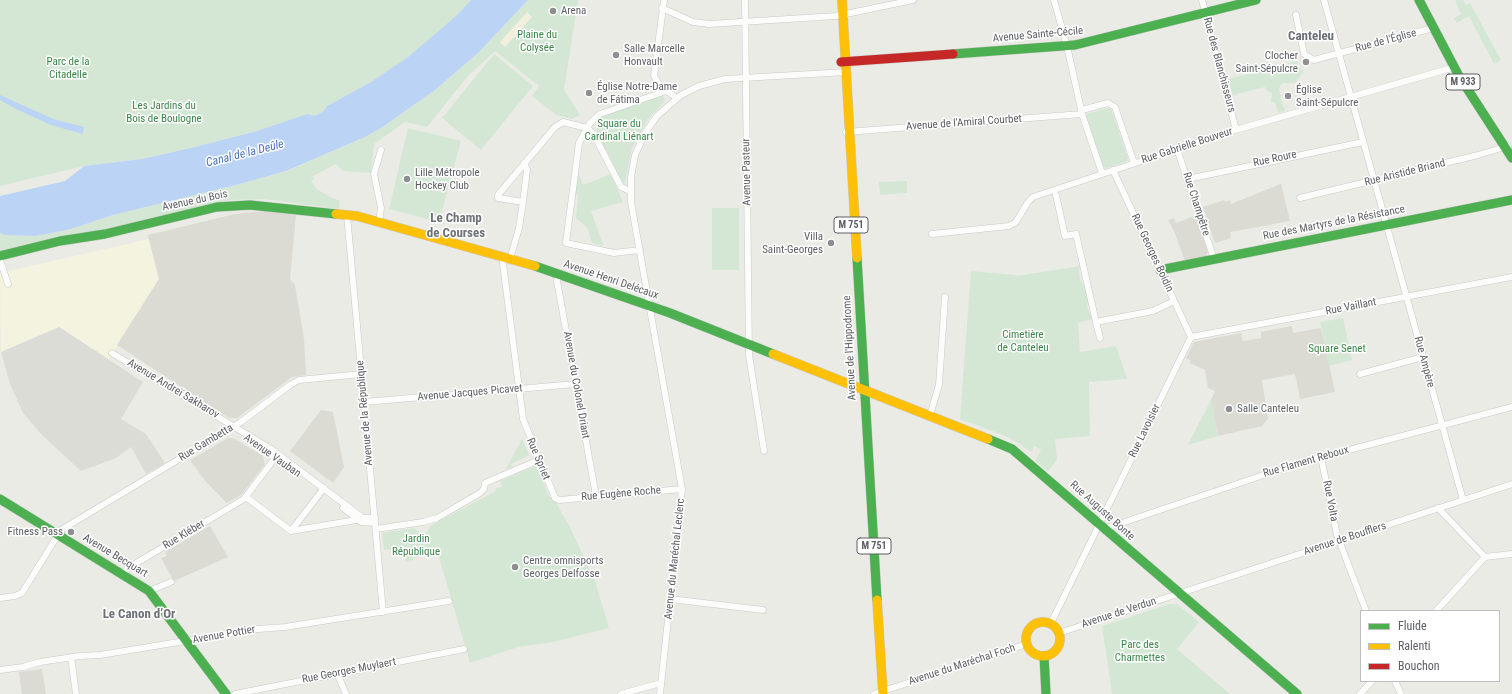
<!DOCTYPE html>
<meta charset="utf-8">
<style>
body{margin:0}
#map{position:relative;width:1512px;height:694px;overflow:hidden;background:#ebebe6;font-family:"Roboto Condensed",sans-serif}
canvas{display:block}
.legend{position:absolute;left:1360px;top:610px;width:140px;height:72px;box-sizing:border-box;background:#fff;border:1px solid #bebfc1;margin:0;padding:5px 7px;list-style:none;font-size:12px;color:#5c5e63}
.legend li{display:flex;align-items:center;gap:8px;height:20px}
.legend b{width:20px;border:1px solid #bebfc1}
</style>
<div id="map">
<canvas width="1512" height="694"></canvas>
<ul class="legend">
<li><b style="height:5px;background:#4caf50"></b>Fluide</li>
<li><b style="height:5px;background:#ffc107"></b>Ralenti</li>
<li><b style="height:5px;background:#c62828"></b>Bouchon</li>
</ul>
</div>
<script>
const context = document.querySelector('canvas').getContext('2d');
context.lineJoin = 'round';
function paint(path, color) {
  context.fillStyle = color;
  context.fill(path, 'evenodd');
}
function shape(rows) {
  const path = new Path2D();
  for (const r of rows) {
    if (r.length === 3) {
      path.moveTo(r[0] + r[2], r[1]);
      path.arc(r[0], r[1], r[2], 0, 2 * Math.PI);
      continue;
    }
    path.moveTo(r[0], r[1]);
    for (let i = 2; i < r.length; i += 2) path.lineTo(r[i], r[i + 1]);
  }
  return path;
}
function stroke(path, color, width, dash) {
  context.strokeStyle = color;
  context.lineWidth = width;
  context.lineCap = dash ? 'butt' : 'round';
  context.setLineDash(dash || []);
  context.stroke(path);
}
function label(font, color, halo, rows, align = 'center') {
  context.font = font + ' "Roboto Condensed",sans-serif';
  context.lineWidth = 3;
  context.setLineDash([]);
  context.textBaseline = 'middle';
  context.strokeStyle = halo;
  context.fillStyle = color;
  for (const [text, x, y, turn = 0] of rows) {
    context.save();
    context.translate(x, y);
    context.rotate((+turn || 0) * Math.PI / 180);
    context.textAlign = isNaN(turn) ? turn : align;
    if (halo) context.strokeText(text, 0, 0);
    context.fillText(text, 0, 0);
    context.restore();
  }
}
paint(shape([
 [149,239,159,279,109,359,59,327,1,352,0,273]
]), '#f4f3df');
paint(shape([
 [59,327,143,382,121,419,146,434,165,463,146,474,131,447,116,458,81,471,42,435,23,413,10,384,1,352]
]), '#dcdcd7');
paint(shape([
 [1281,184,1290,221,1230,232,1231,238,1215,243,1203,207,1224,200,1225,202,1230,200,1231,204],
 [265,211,296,215,290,279,295,285,304,339,306,375,292,377,237,418,229,418,117,345,159,279,148,235,235,214],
 [1197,215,1208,252,1206,256,1185,261,1174,231,1168,220,1174,218,1176,223],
 [1292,326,1293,333,1321,328,1335,392,1300,399,1295,374,1262,380,1268,418,1262,426,1218,436,1211,400,1215,391,1208,388,1205,370,1190,363,1191,361,1186,358,1194,342,1241,333,1243,341,1261,338,1261,332],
 [321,410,333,412,344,467,333,483,290,451],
 [228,438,233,438,263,456,265,464,242,494,227,503,206,482,190,460],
 [210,526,228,557,174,581,161,558,167,556,165,552],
 [42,669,46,694,22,694,19,672]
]), '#dbdbd4');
paint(shape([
 [0,0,471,0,457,15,408,57,371,82,327,106,325,111,313,116,307,114,257,131,195,147,142,159,84,166,0,186],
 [528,0,578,0,564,90,580,115,572,119,556,115,532,96,539,86,495,51,468,76,427,127,405,122,374,144,371,173,343,171,336,164,313,176,314,179,311,181,317,189,330,197,340,201,339,209,264,199,231,200,86,235,0,252,0,233,5,235,36,236,71,229,113,215,236,185,287,171,365,137,381,128,435,90,478,53],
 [1455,0,1463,0,1466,5,1470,3,1501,60,1494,64,1469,16,1457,23,1454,18,1461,14],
 [494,54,533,86,481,150,442,118],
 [1297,61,1299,68,1304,71,1295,83,1283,83,1279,88,1283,107,1284,107,1285,111,1278,113,1275,102,1271,102,1272,93,1267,91,1265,87,1233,95,1228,79,1251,73,1250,68,1269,62,1271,68],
 [662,96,664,97,665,101,648,119,632,148,624,186,597,133,598,121,607,113],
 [1108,108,1111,109,1128,158,1127,161,1106,168,1103,166,1086,117,1087,114],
 [408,128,461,141,439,222,389,209],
 [577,169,583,185,611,174,623,202,591,211,604,246,592,243,588,229,576,218,578,196,574,193],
 [907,181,907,193,880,195,879,182],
 [712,208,739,208,739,270,712,270],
 [1080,266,1079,271,1080,279,1087,292,1088,303,1087,306,1092,319,1078,323,1080,352,1116,346,1127,379,1089,382,1090,436,1055,439,1057,460,1048,471,1035,461,1041,450,1038,448,1034,446,1032,452,1008,437,960,419,971,271,1016,275,1017,276],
 [1343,318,1352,360,1329,366,1320,322],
 [1211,400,1218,436,1188,445,1199,423],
 [522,439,529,455,511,464,512,468,506,469],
 [536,466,549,496,555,501,570,527,595,581,609,628,554,642,518,647,470,663,438,554,413,558,413,560,406,561,404,551,391,553,390,549,384,550,382,533,414,528,420,533,427,532,430,526,496,491,495,489,502,486,500,481],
 [1170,604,1177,604,1199,622,1177,649,1230,694,1112,694,1102,626]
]), '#d4e7d5');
paint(shape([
 [527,12,532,17,505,47,500,42]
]), '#f2f0dc');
paint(shape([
 [471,0,528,0,478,53,435,90,381,128,365,137,286,171,236,185,113,215,71,229,36,236,5,235,0,233,0,196,65,181,84,166,142,159,195,147,257,131,307,114,314,116,324,111,327,106,371,82,408,57,457,15],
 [0,95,53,119,84,127,83,134,51,125,18,110,0,100]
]), '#bbd3f4');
const street = shape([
 [664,0,654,76,661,87,677,98],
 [745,0,749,355,764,451],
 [1054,0,1067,46,1082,114,1102,173],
 [1202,0,1236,130],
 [1324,0,1463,500],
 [662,8,693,22,709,24,836,16,913,0],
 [1296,15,1304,54,1314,60,1433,28],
 [1082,110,1108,103,1115,107,1134,163],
 [846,132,1082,114],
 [1177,149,1214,259],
 [1113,170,1191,337],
 [1188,179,1363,142],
 [1056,195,1065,236,1076,234,1096,322,1153,311,1174,301],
 [1300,198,1478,155,1508,146],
 [523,202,498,198,498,195,555,127,563,122,587,128,593,133,621,187,630,191],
 [347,215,383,612],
 [379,222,381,208,374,174,381,150],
 [932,234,1009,226,1016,222,1028,202,1033,197,1232,131,1455,67],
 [640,250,614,253,566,243,579,143,590,123,600,114,666,91],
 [502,256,523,419,555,498,559,500,682,489],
 [510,259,519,228,523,202,527,170,524,163],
 [0,260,8,284],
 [559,275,557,281,596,496],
 [1096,322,1100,338],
 [1191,337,1512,277],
 [112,353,271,449,363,518,375,518],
 [1360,374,1423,357],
 [364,402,576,384],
 [930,415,939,385,945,297],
 [252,442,286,465],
 [1321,457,1337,535,1366,611],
 [246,497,291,531,356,520,358,517],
 [343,508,361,522,375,523],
 [1438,508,1485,557],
 [376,529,423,522,437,518,480,493,484,489,485,483,539,460],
 [1104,529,1296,464,1512,407],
 [291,531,324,488],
 [1485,557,1512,554],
 [123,574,128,568,244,499,278,454],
 [149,591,171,582],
 [0,598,15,596,22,593,61,530,241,422,290,385,299,380,362,374],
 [670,599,763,610],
 [1436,611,1485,557],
 [1051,623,1191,337],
 [1059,633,1512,484],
 [71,657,76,694],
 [0,670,23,667,40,662,80,656,100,655,258,629,285,627,449,601],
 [337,673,346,694],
 [1395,681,1401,694],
 [235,694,464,649],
 [621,694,661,683],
 [660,694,682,489,631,202,631,177,635,155,645,133,657,116,681,95,699,86,725,79,847,72],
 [874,694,1027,644],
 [1360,694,1372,681]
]);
const fast = shape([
 [1419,0,1459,76,1512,158],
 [953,54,1075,45,1256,0],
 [0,256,60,241,105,234,217,207,250,205,336,214],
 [857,258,877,600],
 [535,266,670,313,773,354],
 [1160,270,1512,200],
 [988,439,1012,449,1297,694],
 [0,499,149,591,226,694],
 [1044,656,1046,694]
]);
const slow = shape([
 [842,0,857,258],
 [336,214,357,216,535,266],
 [773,354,988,439],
 [877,600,883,694],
 [1043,639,17]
]);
const jam = shape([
 [841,62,953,54]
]);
stroke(street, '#c8c8c6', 7);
stroke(fast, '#c8c8c7', 10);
stroke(slow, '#c8c8c7', 10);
stroke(jam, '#c8c8c7', 10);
stroke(street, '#fcfcfb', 6);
stroke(fast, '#4caf50', 9);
stroke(slow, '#ffc107', 9);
stroke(jam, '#c62828', 9);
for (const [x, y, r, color] of [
 [553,11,4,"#8e8f91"],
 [616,55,4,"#8e8f91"],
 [1306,62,4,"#8e8f91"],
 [589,93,4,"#8e8f91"],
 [1288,96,4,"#8e8f91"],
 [407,179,4,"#8e8f91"],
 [831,243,4,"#8e8f91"],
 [1229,409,4,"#8e8f91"],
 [71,532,4,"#8e8f91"],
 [515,567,4,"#8e8f91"]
]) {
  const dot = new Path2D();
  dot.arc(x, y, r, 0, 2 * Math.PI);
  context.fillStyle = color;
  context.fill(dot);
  stroke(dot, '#fff', 1.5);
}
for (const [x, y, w] of [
 [1463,82,34],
 [851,225,34],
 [874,546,34]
]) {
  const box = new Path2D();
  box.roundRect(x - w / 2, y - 8, w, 16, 3);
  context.fillStyle = '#fff';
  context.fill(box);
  stroke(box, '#5c5e63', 1);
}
label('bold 10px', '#5c5e63', null, [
 ["M 933",1463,82],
 ["M 751",851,225],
 ["M 751",874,546]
]);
label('11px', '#5c5e63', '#fff', [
 ["Arena",561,11],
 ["Salle Marcelle",624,49],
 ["Honvault",624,62],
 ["Clocher",1298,56,"right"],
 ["Saint-Sépulcre",1298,69,"right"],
 ["Église Notre-Dame",597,87],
 ["de Fátima",597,100],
 ["Église",1296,90],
 ["Saint-Sépulcre",1296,103],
 ["Lille Métropole",415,173],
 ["Hockey Club",415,186],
 ["Villa",823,237,"right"],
 ["Saint-Georges",823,250,"right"],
 ["Salle Canteleu",1237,409],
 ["Fitness Pass",63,532,"right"],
 ["Centre omnisports",523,561],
 ["Georges Delfosse",523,574]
], 'left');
label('11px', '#3a8449', '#fff', [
 ["Plaine du",537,35],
 ["Colysée",537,48],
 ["Parc de la",68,62],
 ["Citadelle",68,75],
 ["Les Jardins du",164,106],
 ["Bois de Boulogne",164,119],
 ["Square du",619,124],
 ["Cardinal Liénart",619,137],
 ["Cimetière",1023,335],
 ["de Canteleu",1023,348],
 ["Square Senet",1337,349],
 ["Jardin",416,539],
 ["République",416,552],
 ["Parc des",1140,645],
 ["Charmettes",1140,658]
]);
label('11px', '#5c5e63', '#fff', [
 ["Avenue Sainte-Cécile",1038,35,-5],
 ["Rue de l'Église",1386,41,-15],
 ["Rue des Blanchisseurs",1219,65,75],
 ["Avenue de l'Amiral Courbet",964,123,-4],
 ["Rue Gabrielle Bouveur",1187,146,-18],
 ["Rue Roure",1275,159,-12],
 ["Avenue Pasteur",747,172,-91],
 ["Rue Aristide Briand",1405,173,-14],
 ["Avenue du Bois",195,201,-12],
 ["Rue Champêtre",1196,204,72],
 ["Rue des Martyrs de la Résistance",1334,223,-11],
 ["Rue Georges Boidin",1152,253,65],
 ["Avenue Henri Delécaux",611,280,19],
 ["Rue Vaillant",1351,307,-11],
 ["Avenue de l'Hippodrome",850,348,-93],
 ["Rue Ampère",1424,362,75],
 ["Avenue du Colonel Driant",576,385,80],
 ["Avenue Andreï Sakharov",173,389,31],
 ["Avenue Jacques Picavet",470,393,-5],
 ["Avenue de la République",365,413,-95],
 ["Rue Lavoisier",1145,431,-64],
 ["Rue Gambetta",206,443,-31],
 ["Avenue Vauban",272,456,35],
 ["Rue Spriet",538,459,67],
 ["Rue Flament Reboux",1306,462,-16],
 ["Rue Eugène Roche",621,494,-5],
 ["Rue Volta",1330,501,79],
 ["Rue Auguste Bonte",1102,511,42],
 ["Rue Kléber",184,535,-31],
 ["Avenue de Boufflers",1345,539,-18],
 ["Avenue Becquart",115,556,31],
 ["Avenue du Maréchal Leclerc",675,559,-84],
 ["Avenue de Verdun",1119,613,-18],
 ["Avenue Pottier",224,635,-10],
 ["Avenue du Maréchal Foch",962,665,-18],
 ["Rue Georges Muylaert",349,671,-11]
]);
label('italic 12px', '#4b71bc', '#fff', [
 ["Canal de la Deûle",245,154,-14]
]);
label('bold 13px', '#6d7075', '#fff', [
 ["Canteleu",1311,37],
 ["Le Champ",456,219],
 ["de Courses",456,234],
 ["Le Canon d’Or",139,615]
]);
</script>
